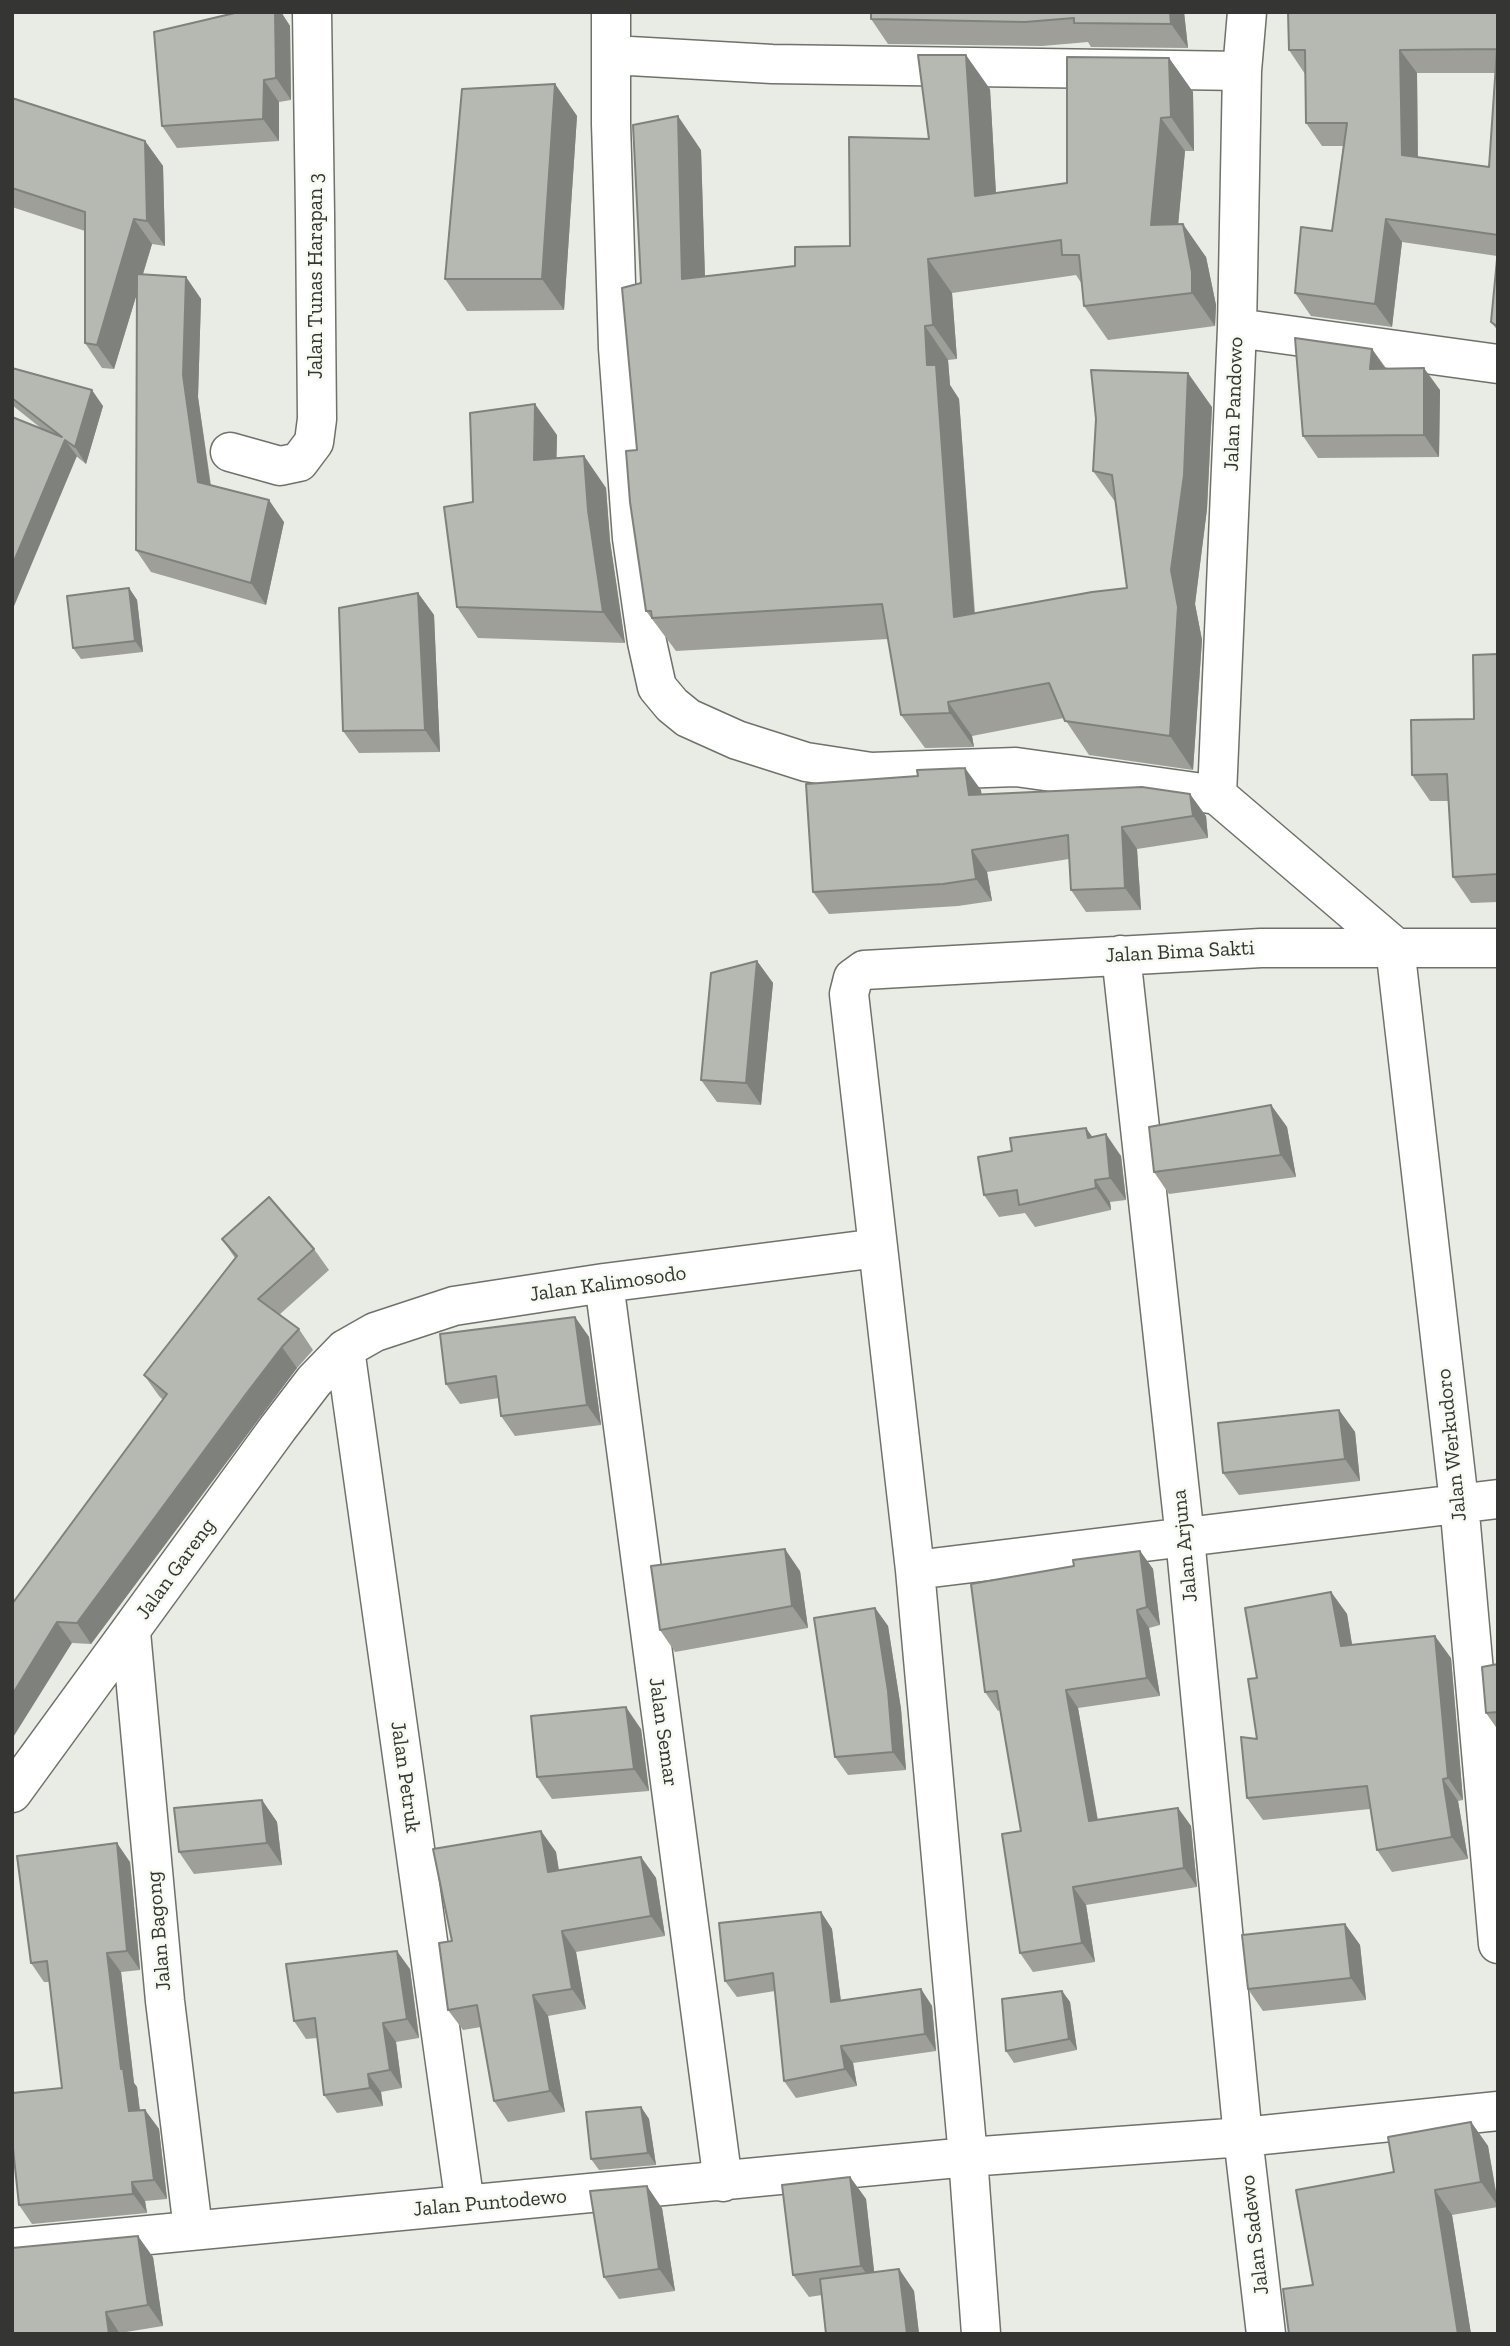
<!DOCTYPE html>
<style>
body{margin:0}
#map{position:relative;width:1510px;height:2346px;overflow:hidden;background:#e9ece4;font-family:"Zilla Slab",serif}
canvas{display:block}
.frame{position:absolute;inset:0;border:14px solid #353633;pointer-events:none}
</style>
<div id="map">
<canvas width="1510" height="2346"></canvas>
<div class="frame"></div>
</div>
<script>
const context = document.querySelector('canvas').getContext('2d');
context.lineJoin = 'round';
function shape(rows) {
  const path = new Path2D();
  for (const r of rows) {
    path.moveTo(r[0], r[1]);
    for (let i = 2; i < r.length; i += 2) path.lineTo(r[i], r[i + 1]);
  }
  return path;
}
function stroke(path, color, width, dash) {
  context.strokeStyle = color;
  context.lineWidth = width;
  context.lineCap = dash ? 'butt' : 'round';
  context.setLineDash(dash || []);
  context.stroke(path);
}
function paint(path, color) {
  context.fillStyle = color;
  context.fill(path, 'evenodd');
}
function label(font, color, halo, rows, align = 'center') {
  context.font = font + ' "Zilla Slab",serif';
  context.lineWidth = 5;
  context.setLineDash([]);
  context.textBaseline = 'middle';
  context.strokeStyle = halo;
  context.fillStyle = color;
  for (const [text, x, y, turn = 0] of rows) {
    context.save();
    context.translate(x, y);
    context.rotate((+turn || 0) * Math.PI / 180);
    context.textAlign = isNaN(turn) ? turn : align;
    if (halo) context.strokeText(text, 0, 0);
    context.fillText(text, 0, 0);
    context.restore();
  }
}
const street = shape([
 [611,12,611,124,618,348,632,538,647,642,657,687,672,705,688,718,737,740,806,762,871,772,1016,767,1217,795,1395,947],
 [612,55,772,64,1242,71],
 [1237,328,1498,364],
 [230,452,280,466,299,462,314,442,317,419,315,214,312,12],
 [1217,795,1237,328,1242,71,1247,12],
 [1395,947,1459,1502,1498,1944],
 [1121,955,1185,1538,1243,2137,1266,2334],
 [604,1283,723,2182],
 [345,1349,465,2205],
 [915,1570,1498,1499],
 [131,1632,165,2001,193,2229],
 [12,1793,278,1428,314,1381,345,1349,375,1332,454,1306,604,1283,878,1248],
 [12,2248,968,2157,1243,2137,1498,2111],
 [981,2334,968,2157,915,1570,849,994,853,978,864,970,1261,948,1498,948]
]);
stroke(street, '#6f726a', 41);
stroke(street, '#fff', 38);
paint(shape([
 [239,12,281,12,290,26,291,100,279,102,279,141,177,148,162,126],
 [1184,12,1188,48,1091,47,1088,42,1042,46,888,44,871,19],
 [1498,12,1498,331,1491,322,1497,256,1402,242,1392,327,1311,316,1295,293,1332,231,1343,146,1322,146,1306,123,1305,74,1289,50],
 [1417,73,1495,73,1489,167,1418,158],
 [1169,58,1193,92,1194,151,1185,151,1178,224,1206,257,1216,305,1215,326,1108,340,1084,306,1082,284,1076,275,952,293,957,359,948,360,950,385,959,399,975,613,1127,588,1116,503,1093,471,1212,407,1207,509,1195,604,1202,640,1193,770,1089,755,1064,718,972,736,974,747,925,748,901,715,888,639,676,651,646,611,637,450,641,283,701,150,705,276,795,266,850,246,929,139,990,89,996,193,1067,183],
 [555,84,577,116,564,310,467,311,445,279],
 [12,98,145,141,163,166,165,246,152,244,143,274,186,277,201,299,198,397,211,485,284,522,266,605,151,572,136,550,137,293,114,369,102,368,85,343,85,231,12,207],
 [1372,349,1386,368,1440,390,1439,457,1318,458,1303,436],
 [12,368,103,406,86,464,12,405],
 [557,435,556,458,584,456,606,488,610,541,625,643,478,638,457,607,473,502],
 [129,588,137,600,143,652,81,659,73,648],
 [418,593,434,615,440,752,359,753,343,731],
 [1498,654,1498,902,1471,903,1453,877,1449,801,1430,801,1412,775,1474,719],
 [918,776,981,790,981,795,1206,816,1208,838,1137,849,1141,910,1086,912,1071,890,1069,859,987,872,992,901,958,906,829,914,813,892],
 [757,961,773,983,761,1105,717,1102,701,1080],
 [1271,1105,1287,1127,1296,1177,1169,1194,1154,1172],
 [1093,1137,1121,1156,1126,1200,1110,1202,1111,1210,1035,1227,1025,1213,999,1217,984,1195],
 [222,1239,314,1249,329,1270,279,1315,299,1329,313,1350,297,1368,261,1415,91,1644,72,1643,12,1604,163,1400,159,1396,144,1375,235,1258],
 [575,1317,589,1337,601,1425,515,1436,501,1416,499,1398,460,1404,446,1384],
 [1339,1410,1355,1432,1360,1481,1239,1495,1223,1473],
 [1140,1551,1153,1569,1160,1625,1149,1628,1160,1696,1078,1708,1098,1820,1178,1808,1191,1826,1197,1887,1086,1905,1095,1962,1033,1972,1020,1953,1021,1831,1000,1710,998,1711,985,1692,1074,1566],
 [800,1571,808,1628,675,1652,660,1630],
 [1331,1592,1347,1614,1352,1645,1451,1658,1463,1800,1458,1801,1468,1859,1392,1872,1377,1850,1370,1809,1263,1820,1247,1798,1257,1739,1257,1678],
 [875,1608,888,1626,901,1709,906,1770,848,1775,835,1757],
 [1498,1664,1498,1730,1486,1713],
 [641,1729,649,1791,552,1799,537,1777],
 [262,1800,277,1822,282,1865,194,1874,179,1852],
 [541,1831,556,1852,559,1870,641,1857,656,1878,665,1936,576,1952,586,2009,548,2016,565,2112,508,2122,494,2101,481,2027,463,2030,448,2010,452,1941],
 [130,1862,140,1970,121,1972,134,2083,137,2087,140,2110,145,2110,159,2129,167,2199,145,2201,147,2213,32,2224,19,2205,62,2088,50,1982,44,1982,31,1963],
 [821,1912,832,1929,841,2001,921,1989,932,2006,936,2051,853,2063,857,2086,796,2098,784,2081,775,1991,737,1997,725,1981],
 [1345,1924,1360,1945,1366,2000,1263,2011,1248,1989],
 [410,1969,419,2038,396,2042,402,2088,381,2092,383,2106,337,2113,324,2095,317,2038,306,2039,294,2021],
 [1062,1991,1070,2002,1077,2050,1014,2063,1006,2051],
 [641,2107,649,2119,656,2165,599,2170,591,2159],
 [1471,2122,1488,2146,1498,2202,1498,2207,1452,2215,1471,2334,1289,2334,1313,2285,1394,2172],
 [850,2177,866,2199,874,2272,899,2269,914,2291,919,2334,826,2334,822,2295,809,2297,793,2275],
 [662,2208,675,2291,619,2299,604,2277],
 [153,2257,163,2326,120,2333,12,2334]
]), '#9d9f98');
paint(shape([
 [275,12,281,12,290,26,291,100,276,78],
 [1170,12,1184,12,1188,48,1171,24],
 [1400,50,1417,73,1418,179,1402,155],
 [966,55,990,89,998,230,975,196],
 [1169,58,1193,92,1194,151,1171,117],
 [264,80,279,102,279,141,263,119],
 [555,84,577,116,564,310,542,279],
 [678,116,701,150,706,312,682,279],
 [1161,118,1185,151,1175,259,1151,225],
 [145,141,163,166,165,246,147,221],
 [134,219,152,244,114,369,97,345],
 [1386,219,1402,242,1392,327,1375,304],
 [1183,224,1206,257,1216,305,1215,326,1192,293],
 [928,259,952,293,957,359,933,325],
 [186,277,201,299,198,397,213,504,198,482,183,375],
 [925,326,948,360,950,385,959,399,977,651,954,617,927,365],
 [1372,349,1387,371,1370,369],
 [1424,368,1440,390,1439,457,1424,435],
 [1188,373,1212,407,1207,509,1195,604,1202,640,1193,770,1170,736,1171,570],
 [92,390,103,406,86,464,75,447],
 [535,404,557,435,556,491,534,460],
 [65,440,77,456,12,611,12,566],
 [584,456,606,488,610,541,625,643,603,612,588,510],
 [269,500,284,522,266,605,251,583],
 [129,588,137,600,143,652,135,641],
 [418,593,434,615,440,752,425,730],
 [948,702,972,736,974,747,950,713],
 [965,768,981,790,985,817,969,795],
 [1190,794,1206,816,1208,838,1193,816],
 [1122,827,1137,849,1141,910,1125,888],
 [972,850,987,872,992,901,976,879],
 [757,961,773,983,761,1105,746,1083],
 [1271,1105,1287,1127,1296,1177,1281,1155],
 [1086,1128,1102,1150,1088,1138],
 [1106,1134,1121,1156,1126,1200,1110,1178],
 [1095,1180,1110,1202,1111,1210,1096,1188],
 [575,1317,589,1337,601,1425,587,1405],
 [282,1347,297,1368,91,1644,77,1623],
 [1339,1410,1355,1432,1360,1481,1345,1459],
 [785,1549,800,1571,808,1628,792,1606],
 [1140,1551,1153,1569,1160,1625,1147,1607],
 [1331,1592,1347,1614,1356,1668,1341,1646],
 [875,1608,888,1626,901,1709,906,1770,893,1752],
 [1137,1610,1149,1628,1160,1696,1147,1678],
 [57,1622,72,1643,12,1739,12,1695],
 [1435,1636,1451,1658,1463,1800,1448,1778],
 [1066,1690,1078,1708,1101,1840,1089,1821],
 [626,1707,641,1729,649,1791,634,1769],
 [1443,1779,1458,1801,1468,1859,1452,1837],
 [262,1800,277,1822,282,1865,267,1843],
 [1178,1808,1191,1826,1197,1887,1184,1868],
 [541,1831,556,1852,562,1893,548,1872],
 [117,1843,130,1862,140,1970,127,1951],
 [641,1857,656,1878,665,1936,651,1916],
 [1073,1887,1086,1905,1095,1962,1082,1943],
 [821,1912,832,1929,843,2019,831,2002],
 [1345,1924,1360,1945,1366,2000,1351,1978],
 [562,1931,576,1952,586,2009,572,1989],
 [397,1951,410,1969,419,2038,407,2019],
 [107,1953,121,1972,134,2083,137,2087,142,2130,129,2111,121,2069],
 [921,1989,932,2006,936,2051,925,2034],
 [1062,1991,1070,2002,1077,2050,1069,2039],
 [533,1995,548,2016,565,2112,550,2091],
 [383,2023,396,2042,402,2088,390,2070],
 [841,2046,853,2063,857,2086,845,2069],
 [368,2074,381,2092,383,2106,370,2088],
 [641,2107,649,2119,656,2165,648,2153],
 [145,2110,159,2129,167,2199,154,2180],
 [1471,2122,1488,2146,1498,2206,1481,2182],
 [850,2177,866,2199,876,2288,861,2266],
 [132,2182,145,2201,147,2213,133,2194],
 [647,2186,662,2208,675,2291,659,2269],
 [1435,2190,1452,2215,1471,2334,1458,2334],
 [138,2236,153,2257,163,2326,148,2305],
 [899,2269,914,2291,919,2334,907,2334],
 [106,2312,120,2334,109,2334]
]), '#7f827c');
const building = shape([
 [239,12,275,12,276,78,264,80,263,119,162,126,154,32,239,12],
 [871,12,1170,12,1171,24,1074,23,1074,18,1025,22,871,19,871,12],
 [1288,12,1498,12,1498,235,1386,219,1375,304,1295,293,1301,227,1332,231,1347,123,1306,123,1305,50,1289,50,1288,12],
 [1497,49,1489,167,1402,155,1400,50,1497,49],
 [918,55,966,55,975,196,1067,183,1067,57,1169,58,1171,117,1161,118,1151,225,1183,224,1192,272,1192,293,1084,306,1079,255,1062,255,1061,240,928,259,933,325,925,326,927,365,936,365,954,617,1092,592,1127,588,1112,475,1093,471,1096,419,1091,370,1188,373,1184,475,1171,570,1178,607,1170,736,1065,721,1049,683,948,702,950,713,901,715,882,604,652,618,651,611,646,611,630,502,626,451,637,450,622,288,641,283,633,125,678,116,682,279,795,266,795,247,850,246,849,137,929,139,918,55],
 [555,84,542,279,445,279,462,89,555,84],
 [12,98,145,141,147,221,134,219,97,345,85,343,85,212,12,188,12,98],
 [1498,249,1498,327,1491,322,1498,249],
 [137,274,186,277,183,375,198,482,269,500,251,583,136,550,137,274],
 [1295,338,1372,349,1370,369,1424,368,1424,435,1303,436,1295,338],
 [12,368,92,390,75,447,65,440,12,566,12,417,62,437,12,398,12,368],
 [535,404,534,460,584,456,588,510,603,612,457,607,444,507,473,502,470,413,535,404],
 [129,588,135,641,73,648,67,596,129,588],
 [418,593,425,730,343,731,339,608,418,593],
 [1498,654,1498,874,1453,877,1447,774,1412,775,1411,720,1474,719,1473,655,1498,654],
 [965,768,969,795,1142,787,1190,794,1193,816,1122,827,1125,888,1071,890,1068,835,972,850,976,879,943,884,813,892,806,784,918,776,917,770,965,768],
 [757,961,746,1083,701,1080,711,973,757,961],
 [1271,1105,1281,1155,1154,1172,1149,1127,1271,1105],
 [1086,1128,1088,1138,1106,1134,1110,1178,1095,1180,1096,1188,1019,1205,1017,1190,984,1195,978,1157,1012,1151,1010,1138,1086,1128],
 [269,1197,314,1249,258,1299,299,1329,282,1347,246,1394,77,1623,57,1622,12,1695,12,1604,167,1394,144,1375,237,1256,222,1239,269,1197],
 [575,1317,587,1405,501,1416,496,1376,446,1384,440,1334,575,1317],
 [1339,1410,1345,1459,1223,1473,1218,1423,1339,1410],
 [785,1549,792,1606,660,1630,651,1566,785,1549],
 [1140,1551,1147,1607,1137,1610,1147,1678,1066,1690,1089,1821,1178,1808,1184,1868,1073,1887,1082,1943,1020,1953,1002,1834,1021,1831,997,1691,985,1692,971,1584,1074,1566,1073,1560,1140,1551],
 [1331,1592,1341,1646,1435,1636,1448,1778,1443,1779,1452,1837,1377,1850,1367,1786,1247,1798,1241,1737,1257,1739,1248,1679,1257,1678,1245,1608,1331,1592],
 [875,1608,888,1691,893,1752,835,1757,814,1618,875,1608],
 [1498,1664,1498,1712,1486,1713,1482,1667,1498,1664],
 [626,1707,634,1769,537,1777,531,1716,626,1707],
 [262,1800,267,1843,179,1852,174,1808,262,1800],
 [541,1831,548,1872,641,1857,651,1916,562,1931,572,1989,533,1995,550,2091,494,2101,477,2005,448,2010,439,1943,452,1941,433,1849,541,1831],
 [117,1843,127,1951,107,1953,121,2069,123,2068,129,2111,145,2110,154,2180,132,2182,133,2194,19,2205,12,2139,12,2093,62,2088,47,1961,31,1963,17,1856,117,1843],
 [821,1912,831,2002,921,1989,925,2034,841,2046,845,2069,784,2081,773,1973,725,1981,719,1923,821,1912],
 [1345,1924,1351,1978,1248,1989,1242,1935,1345,1924],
 [397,1951,407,2019,383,2023,390,2070,368,2074,370,2088,324,2095,315,2018,294,2021,286,1964,397,1951],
 [1062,1991,1069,2039,1006,2051,1002,1999,1062,1991],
 [641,2107,648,2153,591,2159,586,2112,641,2107],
 [1471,2122,1481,2182,1435,2190,1458,2334,1289,2334,1283,2289,1313,2285,1296,2190,1394,2172,1388,2137,1471,2122],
 [850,2177,861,2266,793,2275,782,2185,850,2177],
 [647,2186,659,2269,604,2277,590,2191,647,2186],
 [138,2236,148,2305,106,2312,109,2334,12,2334,12,2248,138,2236],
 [899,2269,907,2334,826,2334,820,2279,899,2269]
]);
paint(building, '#b6b9b1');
stroke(building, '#7f827c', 2);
label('21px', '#353633', '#f6faf1', [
 ["Jalan Tunas Harapan 3",316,276,-90],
 ["Jalan Pandowo",1234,404,-88],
 ["Jalan Bima Sakti",1180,952,-3],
 ["Jalan Kalimosodo",608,1284,-8],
 ["Jalan Werkudoro",1452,1445,-96],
 ["Jalan Arjuna",1185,1546,-96],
 ["Jalan Gareng",176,1569,-54],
 ["Jalan Semar",663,1732,82],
 ["Jalan Petruk",405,1777,82],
 ["Jalan Bagong",159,1931,-95],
 ["Jalan Puntodewo",490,2203,-5],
 ["Jalan Sadewo",1255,2235,-97]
]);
</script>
